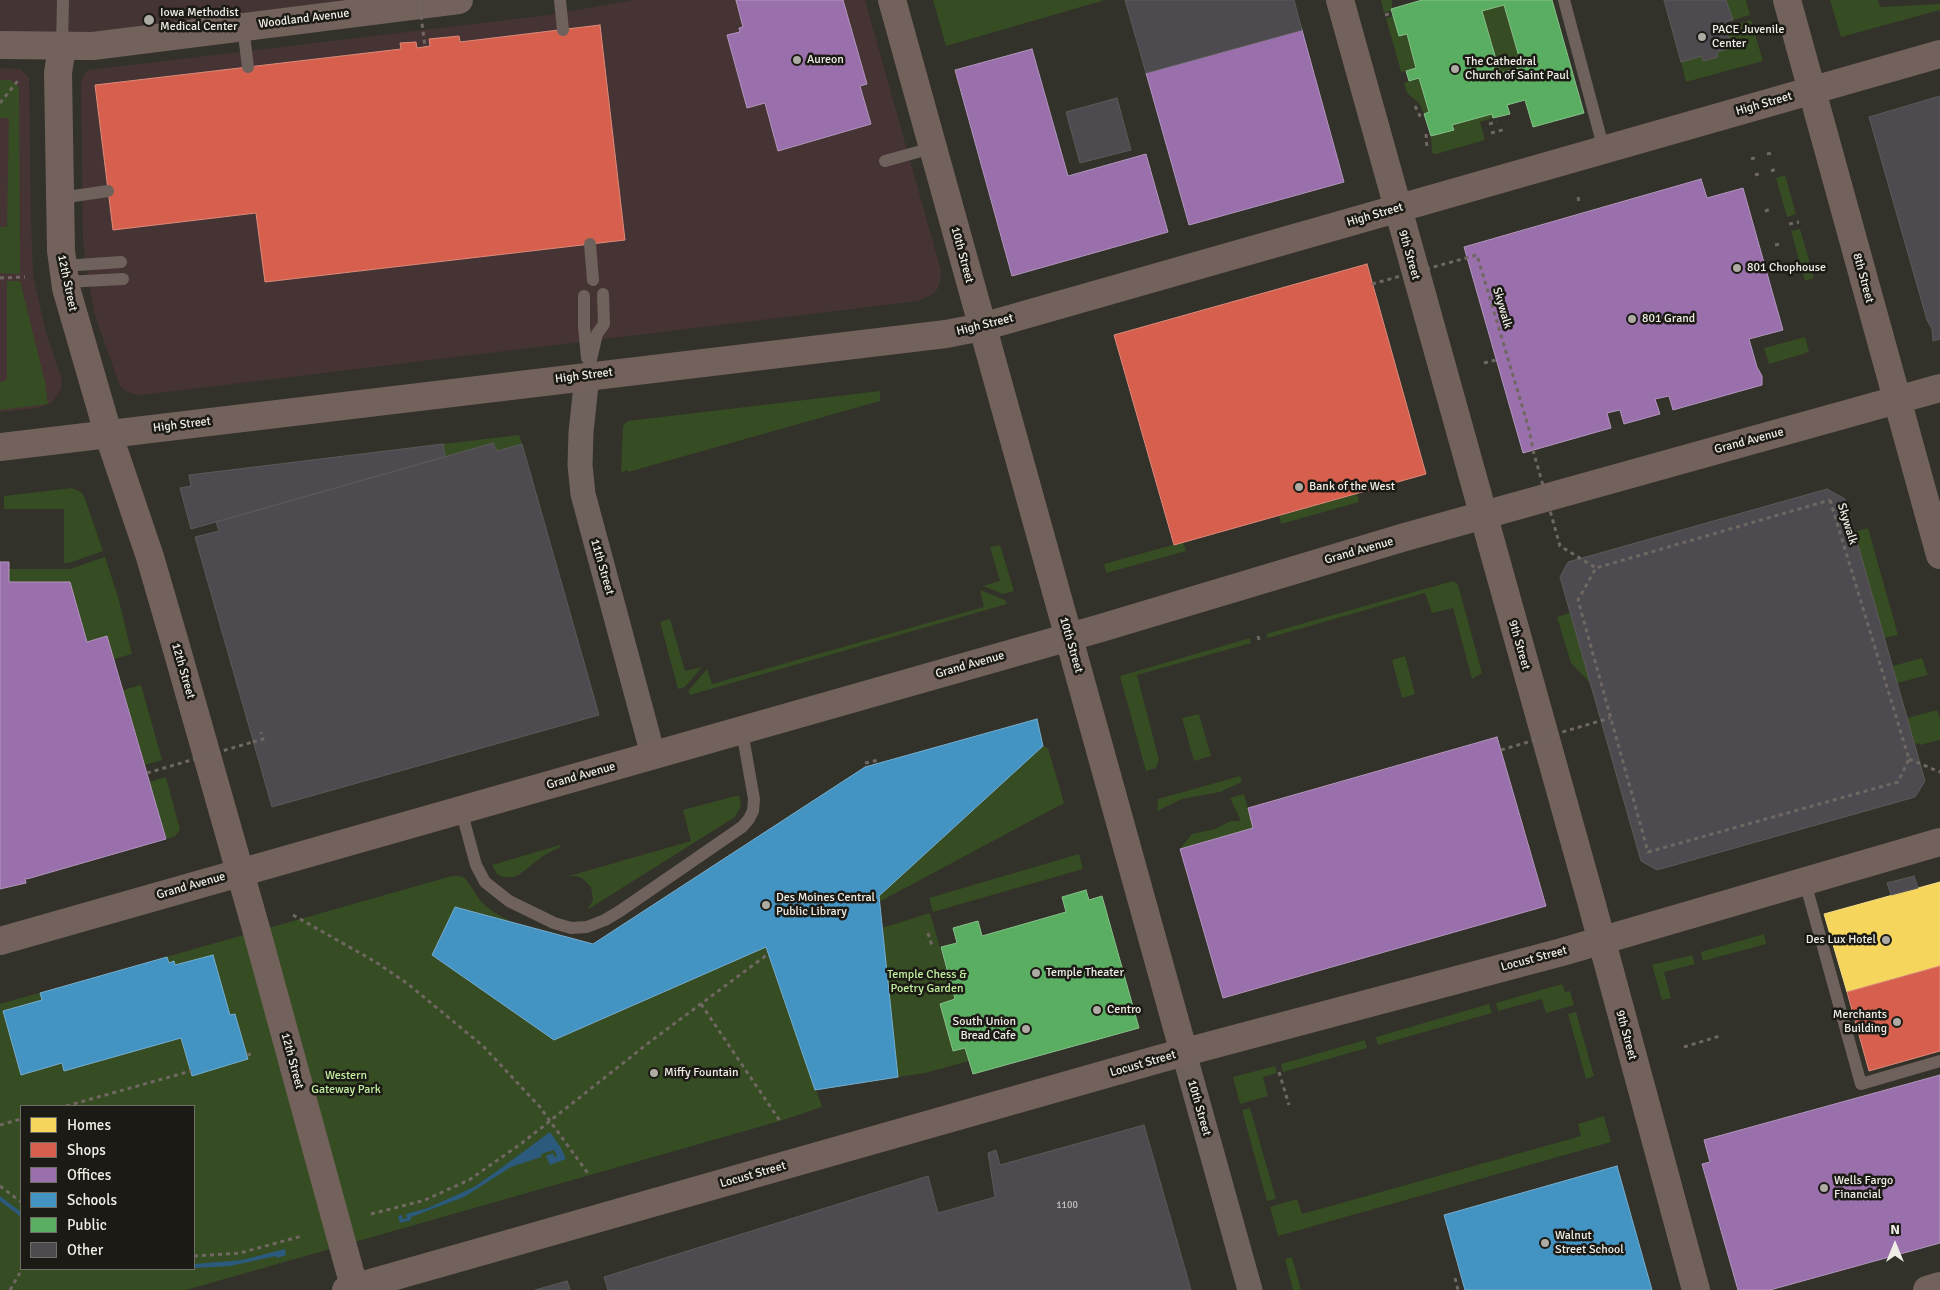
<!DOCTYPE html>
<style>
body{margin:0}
#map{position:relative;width:1940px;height:1290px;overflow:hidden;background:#32312a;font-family:Signika,sans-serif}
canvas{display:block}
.legend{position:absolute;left:20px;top:1105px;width:175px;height:165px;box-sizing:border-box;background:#1c1a15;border:1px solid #716e69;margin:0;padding:6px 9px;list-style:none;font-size:15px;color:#f0ede6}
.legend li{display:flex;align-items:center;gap:10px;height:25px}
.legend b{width:25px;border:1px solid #716e69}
.north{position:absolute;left:1870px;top:1220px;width:50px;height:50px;-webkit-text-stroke:4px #1c1a15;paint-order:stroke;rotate:0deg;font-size:14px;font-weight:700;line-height:20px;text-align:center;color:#f0ede6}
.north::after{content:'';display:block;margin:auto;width:18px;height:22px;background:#f0ede6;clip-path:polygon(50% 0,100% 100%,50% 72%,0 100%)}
</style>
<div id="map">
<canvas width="1940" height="1290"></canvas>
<ul class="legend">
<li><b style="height:14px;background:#f6d55c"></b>Homes</li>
<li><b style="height:14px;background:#d6604d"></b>Shops</li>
<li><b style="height:14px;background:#9970ab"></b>Offices</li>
<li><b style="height:14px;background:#4393c3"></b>Schools</li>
<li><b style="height:14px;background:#5aae61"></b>Public</li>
<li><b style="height:14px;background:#4d4b50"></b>Other</li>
</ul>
<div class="north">N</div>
</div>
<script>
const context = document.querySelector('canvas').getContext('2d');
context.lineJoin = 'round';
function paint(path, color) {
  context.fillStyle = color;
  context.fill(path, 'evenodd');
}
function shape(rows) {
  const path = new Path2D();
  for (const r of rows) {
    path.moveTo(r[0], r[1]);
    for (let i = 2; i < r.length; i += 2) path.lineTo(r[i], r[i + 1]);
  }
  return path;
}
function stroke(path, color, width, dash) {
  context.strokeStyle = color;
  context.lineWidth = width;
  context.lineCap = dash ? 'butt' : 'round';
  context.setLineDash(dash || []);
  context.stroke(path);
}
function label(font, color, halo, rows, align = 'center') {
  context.font = font + ' Signika,sans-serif';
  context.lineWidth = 5;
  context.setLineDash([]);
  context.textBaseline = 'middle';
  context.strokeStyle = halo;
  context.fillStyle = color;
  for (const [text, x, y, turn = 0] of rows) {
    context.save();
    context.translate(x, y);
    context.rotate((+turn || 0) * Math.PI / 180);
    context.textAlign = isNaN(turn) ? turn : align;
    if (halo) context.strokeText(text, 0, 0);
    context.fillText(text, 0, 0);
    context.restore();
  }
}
paint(shape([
 [634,0,865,0,941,271,940,281,937,290,931,295,918,301,142,395,133,394,124,390,119,384,94,312,86,265,83,241,81,83,85,73,89,70,549,15],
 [0,68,20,69,29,78,31,221,33,275,45,329,61,377,62,385,60,392,51,403,38,408,0,412]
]), '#463434');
paint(shape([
 [0,0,389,0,0,45]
]), '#453434');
paint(shape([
 [933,0,1105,0,946,46],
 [1381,0,1392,0,1392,10,1384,13],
 [1726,0,1746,0,1750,15,1733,20],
 [1830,0,1878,0,1880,7,1940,4,1940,10,1841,37],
 [1504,5,1522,67,1500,73,1482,11],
 [1393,16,1407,34,1416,68,1401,72,1386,18],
 [1751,20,1763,61,1686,82,1681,62,1702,56,1703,61,1718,57,1717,52,1732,48,1726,27],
 [1419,78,1429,112,1424,114,1419,103,1407,93,1404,83],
 [0,80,10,80,19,87,20,274,0,273,0,227,7,227,9,118,0,118],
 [1492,114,1493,118,1480,122,1485,140,1436,154,1432,153,1431,136,1453,130,1452,125],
 [1785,175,1796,214,1787,217,1776,178],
 [1800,229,1814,278,1805,281,1791,231],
 [7,281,20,281,45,382,48,404,0,410,0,382,7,380],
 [1805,337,1809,352,1769,364,1764,348],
 [880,391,880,401,628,472,628,470,621,472,623,426,628,421],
 [519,435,522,444,497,451,493,443,445,457,443,444],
 [72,488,81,492,84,496,103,551,69,563,64,563,64,509,4,509,4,496],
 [1357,493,1359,502,1281,524,1279,515],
 [1868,528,1898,635,1884,638,1854,532],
 [1183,542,1186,551,1106,573,1104,564],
 [1000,545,1014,591,1003,594,983,586,1000,581,990,547],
 [105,557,118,597,132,654,114,659,107,636,87,642,9,582,9,569,70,569],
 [1453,581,1458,585,1482,673,1472,679,1453,608,1432,613,1425,593,1268,638,1266,634],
 [980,590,1005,600,1007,604,690,695,688,691,707,669,712,684,984,607],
 [1570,613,1590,683,1571,663,1557,617],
 [670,619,685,671,702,667,685,687,678,689,660,622],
 [1250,638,1251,643,1137,675,1159,760,1156,768,1146,771,1120,676],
 [1405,656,1415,694,1402,698,1392,660],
 [1922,658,1928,675,1897,683,1893,666],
 [141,685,162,760,145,765,123,690],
 [1937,710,1940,719,1940,740,1920,745,1919,743,1915,744,1907,718],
 [1199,714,1211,756,1194,761,1182,718],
 [1043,746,1048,748,1064,803,879,902,879,896],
 [1240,776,1242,782,1220,792,1182,799,1157,811,1158,799],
 [166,777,180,830,175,836,166,839,149,782],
 [1244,794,1253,828,1180,849,1192,834,1215,829,1231,821,1241,821,1230,798],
 [739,795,741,806,735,817,587,910,593,900,591,887,582,878,576,876,569,876,691,841,683,810],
 [560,845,560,847,543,856,520,874,514,877,503,877,497,874,492,865],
 [1079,854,1083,869,933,912,929,898],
 [452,876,459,876,465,878,482,903,495,913,512,922,455,907,432,955,554,1040,766,947,822,1107,780,1121,186,1290,0,1290,0,1004],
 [21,1106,194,1106,194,1269,21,1269],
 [930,913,955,999,940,1004,953,1051,965,1048,969,1061,925,1073,898,1077,882,928],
 [1764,934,1766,944,1703,961,1701,952],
 [1692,955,1695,964,1664,972,1671,998,1662,1000,1652,965],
 [1562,984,1565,992,1570,991,1574,1005,1546,1013,1542,999,1498,1011,1496,1003],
 [1489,1004,1492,1013,1378,1045,1376,1037],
 [1576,1012,1594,1076,1586,1079,1568,1014],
 [1365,1040,1367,1048,1283,1072,1281,1064],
 [1275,1066,1277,1073,1263,1077,1268,1096,1240,1104,1233,1077],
 [1250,1108,1276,1199,1267,1201,1242,1110],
 [1604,1116,1611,1142,1278,1236,1270,1207,1297,1199,1302,1214,1581,1136,1578,1124],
 [1292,1257,1301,1290,1293,1290,1285,1259]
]), '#364c22');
paint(shape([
 [550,1132,561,1148,566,1159,550,1165,546,1156,553,1153,554,1157,557,1156,554,1150,541,1154,541,1157,511,1167,464,1197,411,1217,411,1220,400,1223,398,1216,402,1215,403,1219,407,1218,406,1214,428,1208,474,1187,497,1171],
 [0,1196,21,1212,21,1217,0,1201],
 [285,1249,286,1255,277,1258,276,1256,230,1266,194,1268,194,1264,242,1260]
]), '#2b5a7d');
const homes = shape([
 [1940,882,1940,966,1847,992,1824,914,1940,882]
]);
paint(homes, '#f6d55c');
stroke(homes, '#f4dc85', 1);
const shops = shape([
 [600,25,625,240,265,282,256,213,113,230,95,85,401,49,400,43,416,42,417,48,430,46,429,39,459,36,460,42,600,25],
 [1367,264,1426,474,1174,545,1114,335,1367,264],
 [1940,966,1940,1051,1869,1071,1847,992,1940,966]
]);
paint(shops, '#d6604d');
stroke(shops, '#de8a7b', 1);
const offices = shape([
 [736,0,843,0,867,84,860,86,871,124,778,151,765,103,747,108,727,35,740,32,739,28,743,27,736,0],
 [1302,30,1344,182,1189,225,1146,73,1302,30],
 [1032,49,1068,176,1146,154,1168,232,1012,276,955,70,1032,49],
 [1701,179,1707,198,1743,188,1783,330,1749,339,1757,367,1762,376,1762,385,1673,410,1669,396,1655,399,1660,414,1624,424,1620,410,1607,413,1611,428,1523,453,1464,247,1701,179],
 [0,562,9,562,9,582,70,582,87,642,107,636,166,839,27,879,25,878,26,883,0,889,0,562],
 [1497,737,1546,906,1223,998,1180,849,1253,828,1248,808,1497,737],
 [1940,1075,1940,1243,1770,1290,1738,1290,1702,1164,1710,1162,1704,1140,1940,1075]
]);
paint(offices, '#9970ab');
stroke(offices, '#b396bd', 1);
const schools = shape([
 [1037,719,1043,746,879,896,898,1077,815,1090,766,947,554,1040,432,955,455,907,593,944,865,767,1037,719],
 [213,955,230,1015,235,1014,248,1059,192,1076,181,1038,64,1071,62,1063,21,1075,3,1011,42,1000,40,993,167,957,169,963,174,961,175,965,213,955],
 [1617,1166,1652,1290,1465,1290,1444,1215,1617,1166]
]);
paint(schools, '#4393c3');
stroke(schools, '#77aece', 1);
const public = shape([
 [1422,0,1552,0,1584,113,1533,127,1525,100,1507,105,1510,114,1493,118,1492,114,1452,125,1454,130,1431,136,1424,114,1429,112,1419,78,1409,81,1406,71,1416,68,1407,34,1399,36,1391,9,1422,0],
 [1504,5,1522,67,1500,73,1482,11,1504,5],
 [1086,890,1089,900,1102,896,1139,1028,973,1074,965,1048,953,1051,940,1004,955,999,941,947,957,943,953,928,978,921,982,936,1066,912,1062,897,1086,890]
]);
paint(public, '#5aae61');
stroke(public, '#87c189', 1);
const building = shape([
 [1125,0,1294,0,1302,30,1146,73,1125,0],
 [1664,0,1726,0,1733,20,1725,22,1732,48,1717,52,1718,57,1703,61,1702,56,1681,62,1664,0],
 [1940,96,1940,339,1933,341,1932,329,1927,320,1869,117,1940,96],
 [1117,98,1131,150,1080,163,1066,112,1117,98],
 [493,443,497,451,522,444,599,715,272,807,195,537,219,531,216,522,493,443],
 [443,444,445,457,191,529,180,488,191,486,189,475,443,444],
 [1827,489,1845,499,1925,781,1915,797,1657,870,1641,861,1560,577,1568,562,1827,489],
 [1914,876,1918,888,1891,895,1887,883,1914,876],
 [1144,1125,1191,1290,608,1290,604,1277,928,1176,938,1213,995,1197,988,1153,996,1150,1000,1165,1144,1125],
 [567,1281,570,1290,535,1290,567,1281]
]);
paint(building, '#4d4b50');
stroke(building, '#5b5a59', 1);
stroke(shape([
 [1385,15,1393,13],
 [0,103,20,78],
 [1415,106,1421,118],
 [1489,124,1497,122],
 [1491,133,1506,129],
 [1426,134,1427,150],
 [1767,154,1772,153],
 [1751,159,1758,157],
 [1771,171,1776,169],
 [1755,175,1762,173],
 [1578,197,1579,202],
 [1765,211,1771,209],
 [1789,224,1799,222],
 [1775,245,1781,244],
 [0,278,25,277],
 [1484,363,1496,360],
 [1830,500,1909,759,1898,782,1648,852,1578,600,1596,568,1830,500],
 [1258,636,1259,640],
 [253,742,263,739,261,732],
 [1909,759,1940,772],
 [865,763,879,760],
 [293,915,374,961,408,984,483,1046,540,1107,589,1175],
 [928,933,932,946],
 [701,1004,780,1121],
 [1684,1047,1720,1036],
 [247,1055,251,1054],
 [1279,1072,1289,1105],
 [66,1106,191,1071],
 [0,1125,21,1119],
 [0,1186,21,1202],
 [371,1214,425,1200,469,1180,522,1143,651,1041,768,954],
 [194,1256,240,1253,302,1236],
 [1455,1278,1458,1290],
 [10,1290,22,1269]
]), '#706763', 3, [4, 4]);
stroke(shape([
 [560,0,563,30],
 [1564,0,1604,150],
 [243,27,248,67],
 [62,46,63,0],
 [885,161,932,148],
 [60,198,108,191],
 [590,244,593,280],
 [63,266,121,262],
 [65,282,123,279],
 [584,296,584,327,587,358],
 [587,376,597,334,604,324,603,294],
 [461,810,476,865,485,882,509,901,554,923,571,928,587,927,605,920,620,911,742,827,749,819,753,811,754,799,742,731],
 [1805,882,1861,1084,1940,1061]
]), '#6f615b', 12);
stroke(shape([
 [587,376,581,432,580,465,583,494,653,755],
 [1184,1053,1250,1290]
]), '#6f615b', 25);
stroke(shape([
 [892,0,1184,1053],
 [1340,0,1591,901,1696,1290],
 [1787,0,1940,555],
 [0,45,93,46,459,0],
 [62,46,58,73,61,251,66,288,108,433,150,557,175,643,255,925,355,1290],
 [0,447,946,334,982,327,1940,54],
 [0,941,1101,628,1405,537,1940,388],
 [346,1290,1159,1059,1562,952,1940,842],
 [1927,1290,1940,1286]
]), '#73625b', 28);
stroke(shape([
 [419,0,425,47],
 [1372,284,1477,255,1529,429,1533,450,1560,546,1596,568],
 [1501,750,1610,718],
 [147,773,253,742]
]), '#706763', 3, [4, 4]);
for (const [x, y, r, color] of [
 [149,20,6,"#aeaba4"],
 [1702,37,5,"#aeaba4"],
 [797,60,5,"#aeaba4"],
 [1455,69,5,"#aeaba4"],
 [1737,268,5,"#aeaba4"],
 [1632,319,5,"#aeaba4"],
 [1299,487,5,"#aeaba4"],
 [766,905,5,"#aeaba4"],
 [1886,940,5,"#aeaba4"],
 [1036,973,5,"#aeaba4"],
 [1097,1010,5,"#aeaba4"],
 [1897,1022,5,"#aeaba4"],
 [1026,1029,5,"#aeaba4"],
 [654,1073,5,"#aeaba4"],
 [1824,1188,5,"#aeaba4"],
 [1545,1243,5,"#aeaba4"]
]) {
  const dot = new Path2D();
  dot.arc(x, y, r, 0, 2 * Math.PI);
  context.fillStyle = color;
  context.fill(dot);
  stroke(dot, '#1c1a15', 2);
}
label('10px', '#c7c4c0', null, [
 ["1100",1067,1205]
]);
label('12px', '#f0ede6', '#1c1a15', [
 ["Iowa Methodist",160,13],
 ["Medical Center",160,27],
 ["PACE Juvenile",1712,30],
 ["Center",1712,44],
 ["Aureon",807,60],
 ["The Cathedral",1465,62],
 ["Church of Saint Paul",1465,76],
 ["801 Chophouse",1747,268],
 ["801 Grand",1642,319],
 ["Bank of the West",1309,487],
 ["Des Moines Central",776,898],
 ["Public Library",776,912],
 ["Des Lux Hotel",1876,940,"right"],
 ["Temple Theater",1046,973],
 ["Centro",1107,1010],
 ["Merchants",1887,1015,"right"],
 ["Building",1887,1029,"right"],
 ["South Union",1016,1022,"right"],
 ["Bread Cafe",1016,1036,"right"],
 ["Miffy Fountain",664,1073],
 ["Wells Fargo",1834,1181],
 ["Financial",1834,1195],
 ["Walnut",1555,1236],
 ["Street School",1555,1250]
], 'left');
label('12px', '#f0ede6', '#1c1a15', [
 ["Woodland Avenue",304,19,-7],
 ["High Street",1764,104,-16],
 ["High Street",1375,215,-16],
 ["10th Street",962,255,75],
 ["9th Street",1409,255,74],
 ["8th Street",1863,278,75],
 ["12th Street",67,283,78],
 ["Skywalk",1502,308,74],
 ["High Street",985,325,-14],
 ["High Street",584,376,-7],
 ["High Street",182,425,-7],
 ["Grand Avenue",1749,441,-15],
 ["Skywalk",1847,524,73],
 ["Grand Avenue",1359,551,-16],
 ["11th Street",602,567,74],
 ["10th Street",1071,645,74],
 ["9th Street",1519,645,74],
 ["Grand Avenue",970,665,-16],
 ["12th Street",183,671,74],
 ["Grand Avenue",581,776,-16],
 ["Grand Avenue",191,886,-16],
 ["Locust Street",1534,959,-15],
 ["9th Street",1626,1035,75],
 ["12th Street",292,1061,75],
 ["Locust Street",1143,1064,-16],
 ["10th Street",1199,1108,74],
 ["Locust Street",753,1175,-16]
]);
label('12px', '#c0ee9e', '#1c1a15', [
 ["Temple Chess &",927,975],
 ["Poetry Garden",927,989],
 ["Western",346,1076],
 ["Gateway Park",346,1090]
]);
</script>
